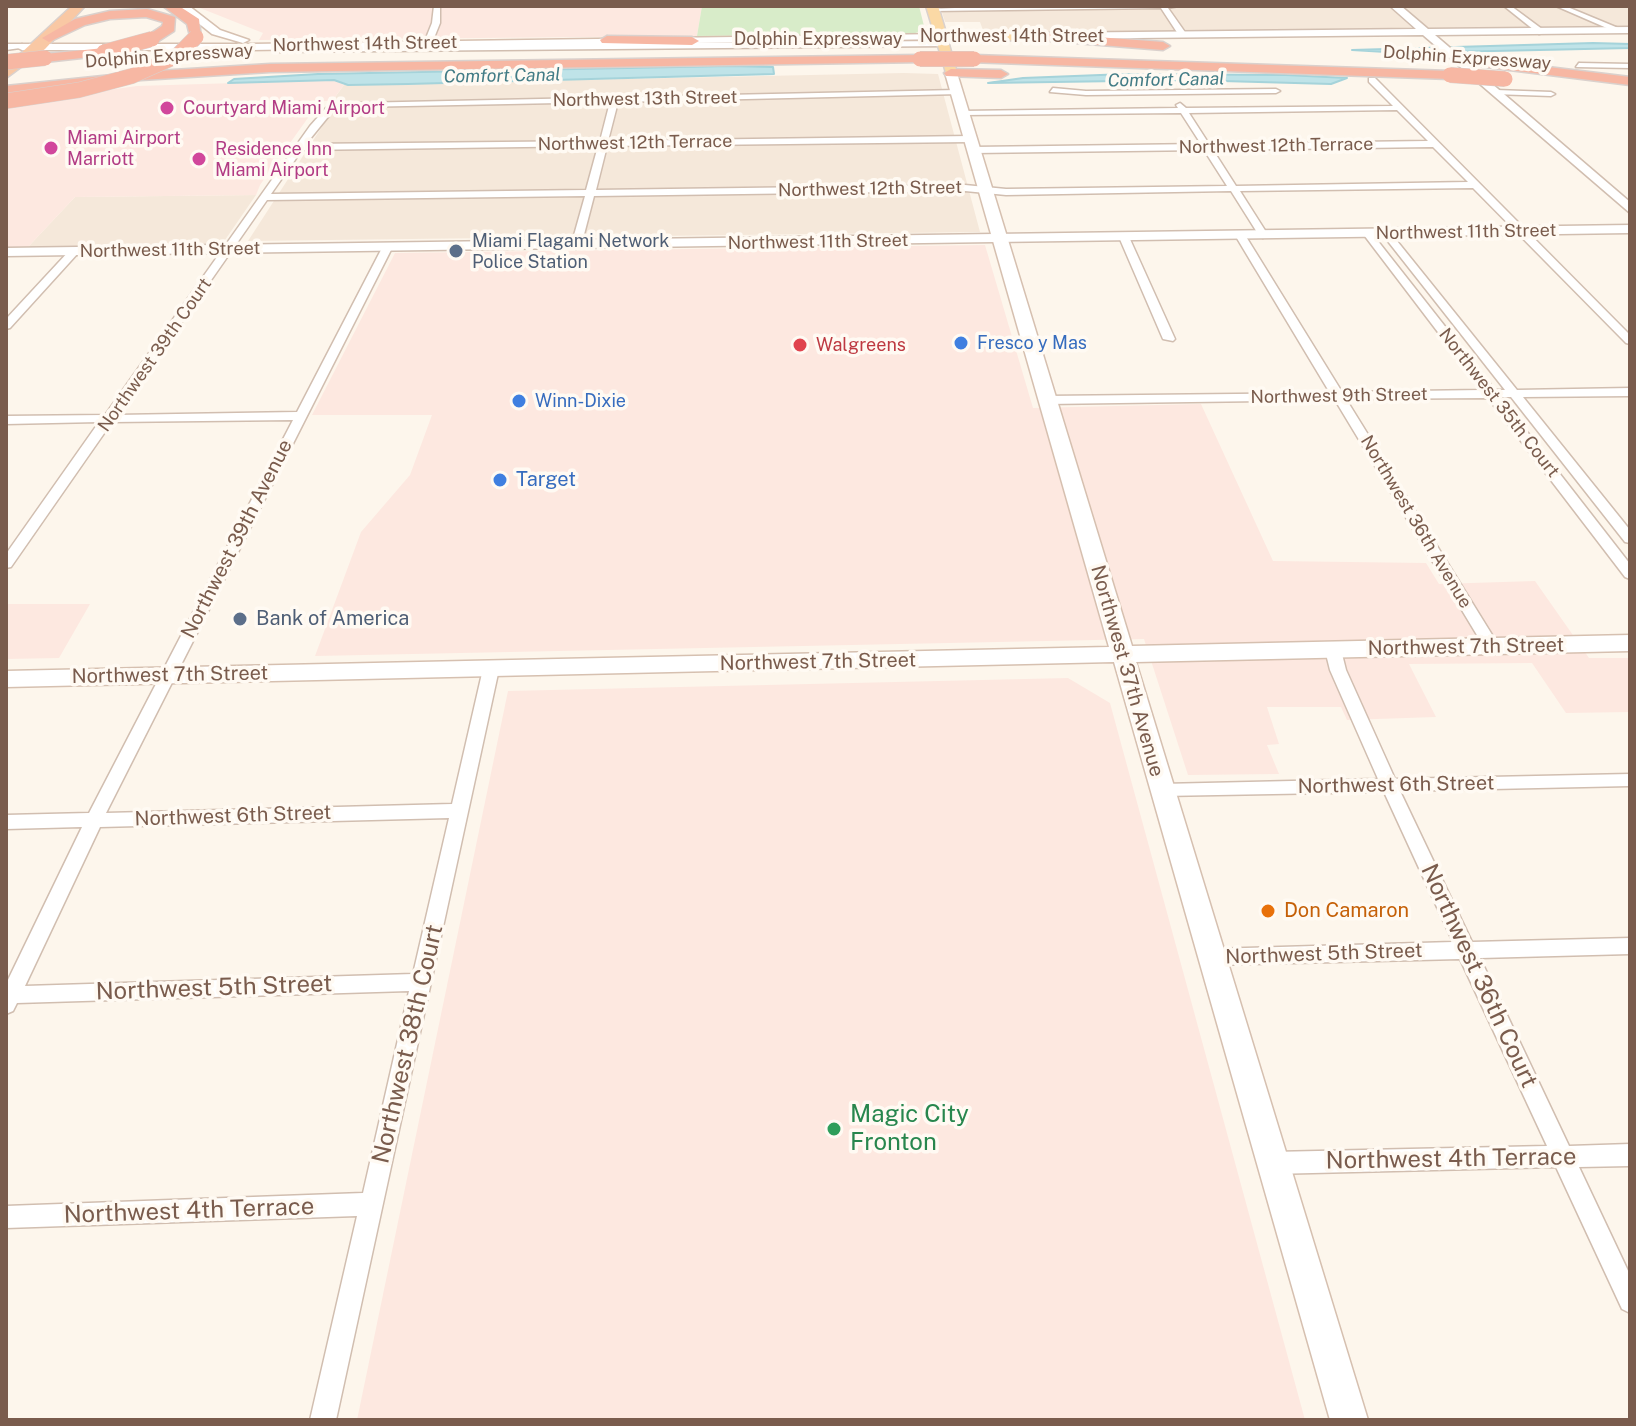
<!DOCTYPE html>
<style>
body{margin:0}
#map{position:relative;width:1636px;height:1426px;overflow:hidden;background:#fdf6ec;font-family:"Public Sans",sans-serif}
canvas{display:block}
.frame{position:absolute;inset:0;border:8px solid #7a5c4d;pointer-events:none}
</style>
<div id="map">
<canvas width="1636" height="1426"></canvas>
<div class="frame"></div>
</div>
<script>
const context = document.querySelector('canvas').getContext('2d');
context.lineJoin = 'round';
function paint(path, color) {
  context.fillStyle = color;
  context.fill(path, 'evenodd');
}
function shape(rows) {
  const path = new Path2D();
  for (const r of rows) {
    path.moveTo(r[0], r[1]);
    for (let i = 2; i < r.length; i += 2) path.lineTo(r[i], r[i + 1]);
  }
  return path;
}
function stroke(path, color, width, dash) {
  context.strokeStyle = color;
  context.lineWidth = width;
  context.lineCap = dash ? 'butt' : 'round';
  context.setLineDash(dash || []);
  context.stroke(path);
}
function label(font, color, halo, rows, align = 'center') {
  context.font = font + ' "Public Sans",sans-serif';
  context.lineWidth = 7;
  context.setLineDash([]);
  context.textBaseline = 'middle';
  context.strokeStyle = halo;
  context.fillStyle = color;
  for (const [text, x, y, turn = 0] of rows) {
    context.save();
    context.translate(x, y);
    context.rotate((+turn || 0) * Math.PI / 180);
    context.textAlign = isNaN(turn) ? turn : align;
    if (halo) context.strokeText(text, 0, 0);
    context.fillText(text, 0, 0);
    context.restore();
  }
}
paint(shape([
 [940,6,1630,6,1630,29,984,33,980,22,945,22],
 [904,73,938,74,980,232,248,241,336,105,330,104,344,85],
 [256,195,225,240,215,244,28,247,75,197]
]), '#f5e8da');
paint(shape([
 [195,6,702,6,697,36,259,40,263,33],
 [334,80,344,85,332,101,320,101,260,185,256,195,75,197,28,247,6,247,6,109,50,98,137,86],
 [985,245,1033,408,1201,404,1273,561,1426,563,1439,584,1535,581,1589,658,1630,658,1630,712,1566,713,1532,663,1409,664,1436,717,1347,720,1341,707,1267,707,1279,744,1267,745,1279,774,1188,775,1144,639,315,656,361,532,410,475,432,415,312,415,395,253],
 [6,604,90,604,59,658,6,659],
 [1068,678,1110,703,1305,1420,357,1420,508,691]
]), '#fde8e0');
paint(shape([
 [702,6,919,6,925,30,912,34,697,36]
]), '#d8ecc9');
const water = shape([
 [1593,43,1630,44,1630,48,1403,53,1352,50,1593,43],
 [730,66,773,67,774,74,408,84,348,85,334,80,228,83,234,79,318,74,730,66],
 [1126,74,1286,75,1347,78,1331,84,1186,80,988,83,1023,78,1126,74]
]);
paint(water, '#bfe3e8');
stroke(water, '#a5d3da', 2);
const minor = shape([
 [434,6,440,6,440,23,432,43,428,45,424,43,432,23,434,6],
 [1006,6,1179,6,1168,8,1187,35,1180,37,1161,8,932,11,929,9,1006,6],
 [1504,6,1511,6,1546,32,1539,34,1504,6],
 [1556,6,1565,6,1623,30,1616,32,1556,6],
 [1579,63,1630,64,1630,68,1576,67,1579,63],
 [1369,78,1375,78,1630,335,1630,344,1626,343,1473,188,1240,191,1268,235,1263,238,1260,237,1231,191,1006,195,965,191,594,196,581,246,576,249,571,246,585,196,267,200,117,415,297,412,382,248,387,245,392,248,106,813,452,804,483,669,491,664,499,669,336,1420,310,1420,357,1216,6,1228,6,1206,363,1193,409,991,17,1003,13,1011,6,1014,6,984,82,827,6,829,6,815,89,813,293,420,112,422,11,567,6,568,6,554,99,422,6,424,6,416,105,415,310,126,326,108,356,103,957,90,960,94,618,102,608,141,970,136,974,139,970,142,607,146,596,190,965,185,1006,189,1227,186,1204,150,974,153,970,150,974,147,1201,144,1181,113,963,115,959,113,963,111,1178,108,1176,105,1180,103,1186,108,1393,106,1369,82,1369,78],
 [610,102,600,141,306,144,332,112,356,107,610,102],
 [1397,110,1428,141,1209,144,1189,113,1397,110],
 [598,146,586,190,271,194,302,150,598,146],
 [1433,147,1468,182,1236,186,1213,150,1433,147],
 [449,818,413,974,25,986,100,827,449,818],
 [1053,88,1086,91,1276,89,1280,91,1276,93,1086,95,1050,92,1053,88],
 [1496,90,1551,92,1555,94,1551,96,1493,94,1496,90],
 [1364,231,1370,231,1495,390,1505,390,1383,235,1383,231,1389,231,1517,390,1630,388,1630,396,1523,397,1630,530,1630,543,1625,542,1511,397,1500,397,1630,564,1630,579,1625,577,1488,398,1346,399,1499,646,1496,650,1486,650,1335,400,1047,404,1041,400,1047,396,1330,393,1235,235,1240,232,1245,235,1342,392,1482,390,1364,235,1364,231],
 [1120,235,1129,237,1175,339,1173,341,1163,339,1119,237,1120,235],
 [70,250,79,252,10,328,6,329,6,319,70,250],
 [1333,645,1341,650,1346,670,1395,779,1630,774,1630,786,1400,791,1472,942,1630,938,1630,954,1480,958,1569,1146,1630,1144,1630,1166,1579,1167,1630,1275,1630,1313,1622,1309,1556,1167,1272,1174,1264,1171,1261,1163,1264,1155,1272,1152,1547,1146,1460,959,1211,965,1204,963,1201,957,1204,951,1211,949,1453,942,1384,792,1162,796,1156,795,1154,790,1156,785,1162,784,1378,779,1330,670,1325,650,1333,645]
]);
const tertiary = shape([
 [1390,6,1401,6,1428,29,1630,27,1630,33,1435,35,1630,202,1630,213,1423,35,1040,39,1035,36,1040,33,1416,29,1390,6],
 [943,41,948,44,947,46,276,52,271,49,276,46,943,41],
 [6,44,22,44,27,47,6,50,6,44],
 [1630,225,1630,233,6,256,6,248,1630,225]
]);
const secondary = shape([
 [177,6,189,6,220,30,249,40,243,43,212,34,177,6],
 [942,34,946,35,946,39,251,50,22,50,16,47,22,44,251,44,942,34],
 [951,69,957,73,1132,646,1630,635,1630,651,1136,662,1368,1420,1330,1420,1114,662,6,687,6,671,1109,647,945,73,951,69]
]);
const primary = shape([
 [926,6,938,6,946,33,1031,32,1037,36,1031,40,948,41,957,73,947,76,926,6]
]);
const trunk = shape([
 [72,6,85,6,45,49,6,78,6,67,72,6]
]);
const motorway = shape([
 [163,6,179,6,199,19,201,40,191,40,187,24,163,6],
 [147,9,175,17,174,31,157,42,147,42,147,36,162,26,163,22,146,17,110,19,85,25,49,42,42,38,75,19,110,11,147,9],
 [1031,32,1163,42,1170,46,1163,50,1026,39,1024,36,1031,32],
 [607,36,692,37,699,41,692,45,602,43,600,40,607,36],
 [104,48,111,52,109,55,45,62,38,58,45,54,104,48],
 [920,55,927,59,925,62,270,72,141,80,6,96,6,86,141,72,270,64,920,55],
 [974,55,1450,71,1457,75,1450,79,969,62,967,59,974,55],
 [1474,58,1630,77,1630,85,1469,65,1467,62,1474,58],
 [951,69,1001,70,1008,74,1001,78,946,76,944,73,951,69]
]);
stroke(minor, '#d1beb0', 3);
stroke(tertiary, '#d1beb0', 3);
stroke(secondary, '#d6c0b0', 3);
stroke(primary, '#dad1cd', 3);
stroke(trunk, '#dad1cd', 3);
stroke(motorway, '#dad1cd', 3);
paint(minor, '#fff');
paint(tertiary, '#fff');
paint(secondary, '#fff');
paint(primary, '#fbd9a5');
paint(trunk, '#f9c8a4');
paint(motorway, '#f7b7a3');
const motorwayBridge = shape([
 [104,52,152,39],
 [920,59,974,59],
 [6,62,45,58],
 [1450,75,1505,79],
 [6,101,79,90,132,76,177,56,196,37]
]);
stroke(motorwayBridge, '#dad1cd', 16, []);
stroke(motorwayBridge, '#f7b7a3', 15);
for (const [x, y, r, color] of [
 [167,108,8,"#d1479c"],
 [51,148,8,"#d1479c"],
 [199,159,8,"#d1479c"],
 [456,251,8,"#5c6f8a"],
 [961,343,8,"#3f7fe0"],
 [800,345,8,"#e0444e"],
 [519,401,8,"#3f7fe0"],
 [500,480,8,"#3f7fe0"],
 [240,619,8,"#5c6f8a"],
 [1268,911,8,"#e8710a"],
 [834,1129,8,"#2e9e5b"]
]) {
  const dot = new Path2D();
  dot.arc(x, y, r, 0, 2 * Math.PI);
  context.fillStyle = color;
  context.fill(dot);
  stroke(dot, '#fffaf3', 3);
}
label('18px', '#7a5c4d', '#fffaf3', [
 ["Northwest 14th Street",1012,36],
 ["Dolphin Expressway",818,39],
 ["Northwest 14th Street",365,44,-1],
 ["Dolphin Expressway",169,56,-4],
 ["Dolphin Expressway",1467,58,4],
 ["Northwest 13th Street",645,99,-1],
 ["Northwest 12th Terrace",635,143,-1],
 ["Northwest 12th Terrace",1276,146,-1],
 ["Northwest 12th Street",870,189,-1],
 ["Northwest 11th Street",1466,232,-1],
 ["Northwest 11th Street",818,242,-1],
 ["Northwest 11th Street",170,250,-1],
 ["Northwest 39th Court",155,355,-55],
 ["Northwest 9th Street",1339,396,-1],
 ["Northwest 35th Court",1499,403,52],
 ["Northwest 36th Avenue",1416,522,59]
]);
label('italic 18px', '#437c86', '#fffaf3', [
 ["Comfort Canal",502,76,-1],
 ["Comfort Canal",1166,80,-1]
]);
label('18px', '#b23c85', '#fffaf3', [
 ["Courtyard Miami Airport",183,108],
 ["Miami Airport",67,138],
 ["Marriott",67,159],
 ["Residence Inn",215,149],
 ["Miami Airport",215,170]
], 'left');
label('18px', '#4e5e75', '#fffaf3', [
 ["Miami Flagami Network",472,241],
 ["Police Station",472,262]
], 'left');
label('18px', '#366cbe', '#fffaf3', [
 ["Fresco y Mas",977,343],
 ["Winn-Dixie",535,401]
], 'left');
label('18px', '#be3a42', '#fffaf3', [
 ["Walgreens",816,345]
], 'left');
label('20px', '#366cbe', '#fffaf3', [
 ["Target",516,480]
], 'left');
label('20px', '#7a5c4d', '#fffaf3', [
 ["Northwest 39th Avenue",237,539,-63],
 ["Northwest 7th Street",1466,647,-1],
 ["Northwest 7th Street",818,662,-1],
 ["Northwest 37th Avenue",1127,671,74],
 ["Northwest 7th Street",170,675,-1],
 ["Northwest 6th Street",1396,785,-1],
 ["Northwest 6th Street",233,816,-2],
 ["Northwest 5th Street",1324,954,-2]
]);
label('20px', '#4e5e75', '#fffaf3', [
 ["Bank of America",256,619]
], 'left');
label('20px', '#c56008', '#fffaf3', [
 ["Don Camaron",1284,911]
], 'left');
label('24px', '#7a5c4d', '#fffaf3', [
 ["Northwest 36th Court",1479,976,65],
 ["Northwest 5th Street",214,988,-2],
 ["Northwest 38th Court",408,1044,-77],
 ["Northwest 4th Terrace",1451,1159,-1],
 ["Northwest 4th Terrace",189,1211,-2]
]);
label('24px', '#27864d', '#fffaf3', [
 ["Magic City",850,1115],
 ["Fronton",850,1143]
], 'left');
</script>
